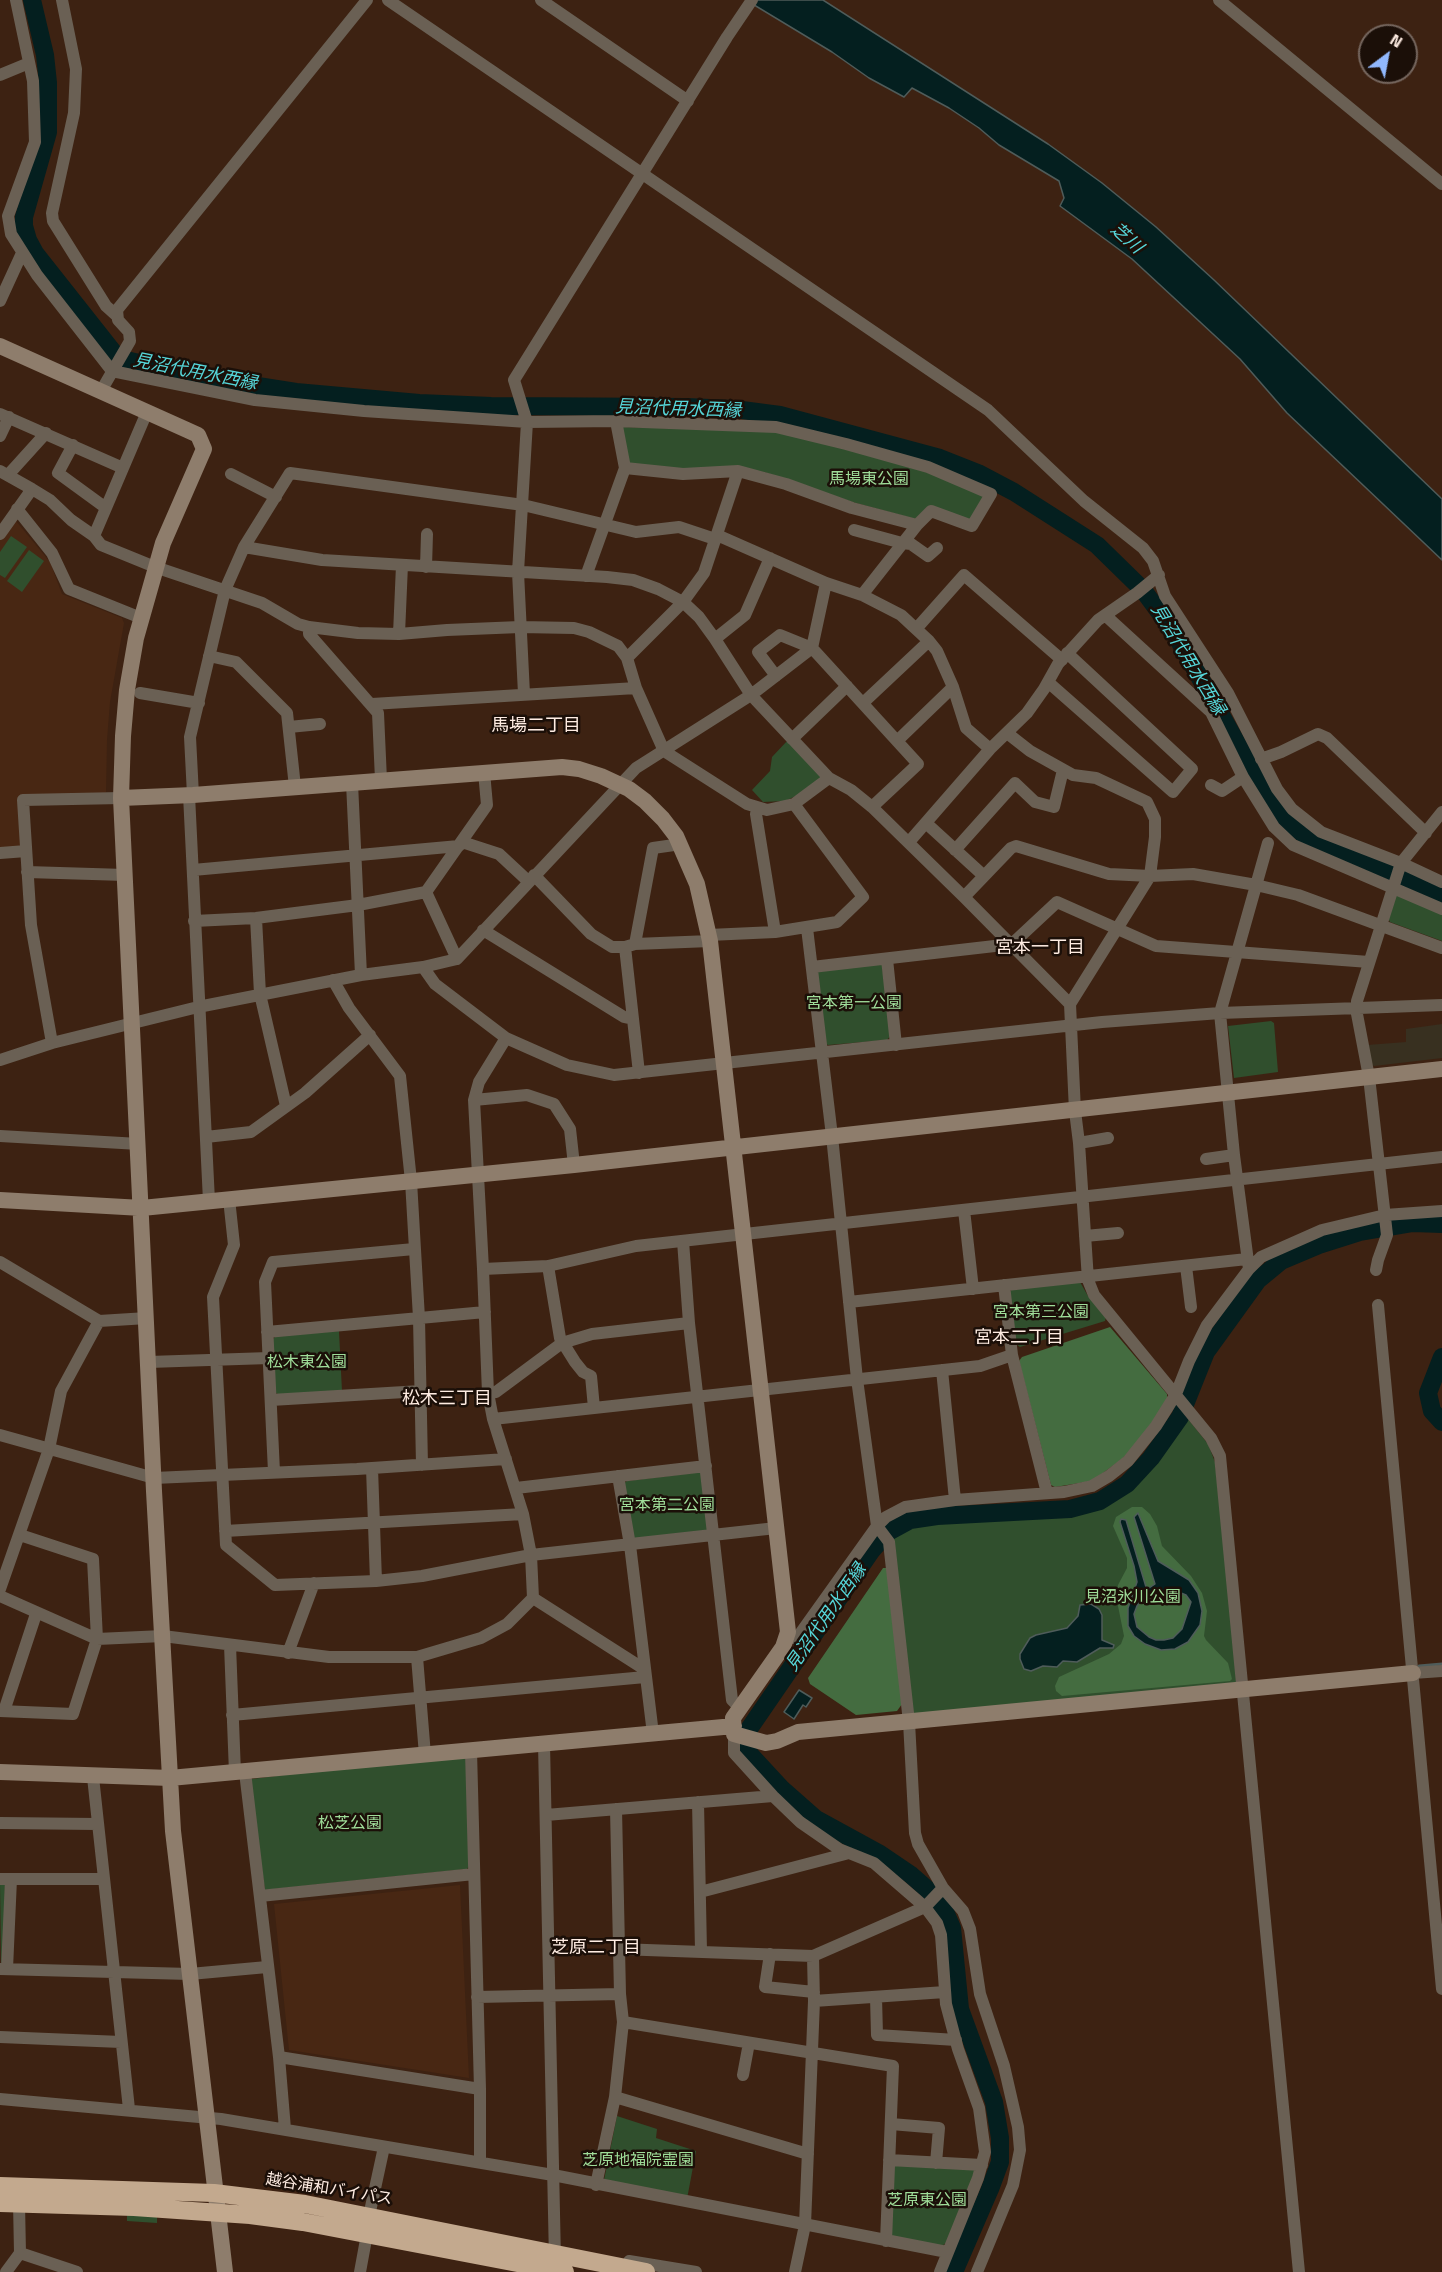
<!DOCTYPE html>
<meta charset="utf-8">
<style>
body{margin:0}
#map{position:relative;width:1442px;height:2272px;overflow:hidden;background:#3d2212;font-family:"Titillium Web",sans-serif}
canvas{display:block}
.north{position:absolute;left:1358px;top:24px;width:60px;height:60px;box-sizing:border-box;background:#1b0f08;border:2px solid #76675f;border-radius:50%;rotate:32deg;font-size:16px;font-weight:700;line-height:24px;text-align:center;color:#feece2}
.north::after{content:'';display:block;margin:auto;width:21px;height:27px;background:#91b8fd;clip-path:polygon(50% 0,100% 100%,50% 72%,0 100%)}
</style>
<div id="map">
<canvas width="1442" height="2272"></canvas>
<div class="north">N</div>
</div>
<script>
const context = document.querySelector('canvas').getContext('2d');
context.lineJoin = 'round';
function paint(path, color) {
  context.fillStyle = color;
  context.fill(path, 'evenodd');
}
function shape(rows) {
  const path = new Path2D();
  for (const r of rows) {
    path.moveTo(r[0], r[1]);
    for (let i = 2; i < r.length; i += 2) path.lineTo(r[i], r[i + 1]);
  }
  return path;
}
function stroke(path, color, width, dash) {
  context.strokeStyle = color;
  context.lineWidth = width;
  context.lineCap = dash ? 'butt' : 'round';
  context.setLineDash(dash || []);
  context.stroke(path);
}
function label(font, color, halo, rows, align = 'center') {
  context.font = font + ' "Titillium Web","Noto Sans JP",sans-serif';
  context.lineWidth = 5;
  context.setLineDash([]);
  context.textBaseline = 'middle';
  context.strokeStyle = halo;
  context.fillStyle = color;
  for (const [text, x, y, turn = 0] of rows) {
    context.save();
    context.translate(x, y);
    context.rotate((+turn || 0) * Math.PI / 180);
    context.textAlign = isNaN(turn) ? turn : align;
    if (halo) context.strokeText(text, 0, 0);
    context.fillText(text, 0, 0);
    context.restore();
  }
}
paint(shape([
 [1442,1024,1442,1058,1374,1066,1371,1064,1367,1045,1406,1042,1406,1029]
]), '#383020');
paint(shape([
 [16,521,50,562,62,594,122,618,124,623,110,702,107,740,106,792,103,794,20,795,23,845,0,850,0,539,13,522],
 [460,1885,469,2078,289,2050,274,1904]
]), '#482713');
paint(shape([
 [620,427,778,431,887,458,987,494,972,520,928,507,915,519,852,502,764,472,686,470,629,464],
 [11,536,27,547,5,578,0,575,0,552],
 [29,550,44,561,22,592,7,581],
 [788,740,821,773,821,779,798,795,785,801,763,802,752,790,770,771,772,757],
 [1395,894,1442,911,1442,941,1390,922,1388,918],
 [879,963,882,965,891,1035,887,1040,828,1045,825,1043,817,973,821,969],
 [1271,1021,1274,1023,1278,1072,1234,1078,1228,1026],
 [1080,1282,1088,1296,1106,1317,1105,1321,1020,1347,1016,1344,1009,1293,1012,1289],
 [339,1331,342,1391,279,1395,275,1392,272,1340,276,1336],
 [1188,1419,1208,1444,1215,1462,1239,1686,911,1716,892,1537,904,1529,920,1524,1062,1516,1095,1509,1130,1491,1175,1438],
 [700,1472,703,1475,709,1528,706,1531,632,1539,624,1483,627,1481],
 [465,1756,468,1759,470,1865,467,1869,265,1890,249,1783,252,1779,339,1768],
 [0,1883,5,1883,4,1961,1,1963],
 [617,2116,657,2129,656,2138,696,2151,687,2199,604,2180],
 [894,2162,979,2168,946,2243,942,2246,892,2237,890,2232],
 [127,2213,157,2214,157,2223,127,2221]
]), '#304f2d');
paint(shape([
 [1110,1327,1167,1394,1167,1400,1142,1438,1122,1459,1092,1481,1055,1487,1051,1485,1019,1361,1022,1357],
 [1132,1507,1142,1507,1150,1514,1157,1526,1162,1546,1191,1576,1202,1593,1207,1611,1204,1636,1206,1640,1228,1663,1232,1679,1230,1681,1062,1696,1056,1691,1055,1686,1059,1677,1109,1654,1121,1644,1124,1636,1116,1596,1118,1585,1127,1568,1127,1558,1113,1526,1116,1517],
 [883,1568,887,1568,902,1704,897,1711,856,1715,810,1684,808,1678]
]), '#446c40');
const water = shape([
 [746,0,823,0,1048,144,1102,183,1156,227,1214,280,1442,499,1442,560,1287,413,1240,359,1132,259,1060,206,1064,198,1059,181,999,145,979,128,949,108,912,88,904,97,869,78,832,52,746,0],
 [1138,1513,1158,1561,1189,1580,1198,1593,1202,1611,1200,1625,1188,1642,1175,1649,1161,1650,1145,1644,1134,1636,1128,1626,1128,1608,1137,1582,1134,1566,1120,1522,1121,1519,1126,1520,1146,1587,1149,1588,1155,1584,1134,1517,1138,1513],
 [1176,1591,1186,1595,1191,1602,1182,1629,1173,1638,1164,1640,1156,1640,1149,1637,1137,1627,1134,1614,1137,1606,1143,1597,1148,1595,1176,1591],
 [1091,1604,1099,1609,1102,1615,1102,1640,1114,1645,1113,1648,1100,1648,1077,1662,1063,1661,1057,1667,1043,1666,1031,1671,1024,1669,1020,1659,1020,1654,1030,1638,1036,1635,1067,1628,1078,1616,1080,1605,1091,1604],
 [799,1690,812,1698,806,1707,803,1705,794,1719,784,1712,799,1690]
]);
paint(water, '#041f1f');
stroke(water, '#4f5c5a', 1.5);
stroke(shape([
 [1419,1666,1442,1664]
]), '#4f5c5a', 3);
stroke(shape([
 [32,0,45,55,48,83,48,132,24,217,24,226,28,240,35,253,114,353,126,360,200,377,296,392,419,403,491,406,686,407,734,409,780,415,940,458,978,473,1014,492,1097,545,1143,590,1174,632,1264,791,1280,813,1299,831,1319,844,1442,896],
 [1442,1357,1428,1393,1432,1411,1442,1422],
 [954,2272,990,2189,1000,2162,1000,2138,994,2102,960,2009,952,1928,944,1909,928,1890,911,1875,880,1854,816,1819,782,1789,745,1749,744,1740,749,1729,872,1550,888,1532,910,1520,937,1516,1070,1509,1100,1501,1127,1484,1151,1458,1180,1417,1206,1352,1258,1280,1281,1261,1319,1245,1360,1232,1413,1223,1442,1224]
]), '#041f1f', 18);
stroke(shape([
 [16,0,33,81,35,142,8,216,11,234,37,275,112,371,255,400,364,411,527,422,616,421,776,427,846,444,928,467,991,494,972,526,931,511,917,525],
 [62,0,76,69,74,113,52,213,53,221,106,306,116,315],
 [388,0,988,410,1084,501,1143,548,1153,561,1165,596,1228,693,1277,789,1292,809,1321,832,1401,863,1442,882],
 [541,0,688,101],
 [1219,0,1442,184],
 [0,75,29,63],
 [0,301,22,253],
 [101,391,130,341,129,332,118,320,117,310,367,0],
 [0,414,123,468],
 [616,421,625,468],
 [0,436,9,417],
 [73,445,58,473,106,508],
 [0,471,32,489],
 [231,474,276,497],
 [8,475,46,433],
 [17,509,52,553,69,589,141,618],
 [854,530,902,543,911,544,928,556,937,548],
 [0,534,32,489,50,500,71,520,94,536,101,545,155,567,262,603,298,624,309,627,358,633,399,634,447,630,520,627,574,628,589,632,618,646,627,658,636,688,664,751,747,804,767,810,794,804,829,778],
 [717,535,826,583,862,595,901,615,929,641,937,651,953,687,897,741],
 [94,536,147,412],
 [244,547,322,560,607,577,633,580,658,589,683,602,699,617,715,639,751,695,829,778,851,790,872,807,964,897,1070,1004],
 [426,567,427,534],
 [586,576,625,468,683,474,738,471,786,484,852,508,917,525,862,595],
 [1105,615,1211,712,1243,777,1274,827,1293,845,1442,909],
 [309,627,309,634,378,713,381,780],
 [916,629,964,575,1062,660],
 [399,634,402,565],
 [715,639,745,615,770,558],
 [209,656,236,662,287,713,295,787],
 [627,658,683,602,704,573,738,471],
 [776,676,758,652,780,635,812,648,918,764,872,807],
 [1048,682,1173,792,1192,769,1067,653],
 [953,687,966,728,990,749],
 [140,693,199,703],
 [524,694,518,572,527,422,514,380,727,37,752,0],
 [863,703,929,641],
 [372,704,636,688],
 [289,727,320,724],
 [1007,733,1030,751,1073,775,1096,778,1147,802,1155,819,1155,837,1150,876,1070,1004,1075,1111,1079,1143,1088,1280,1094,1295,1211,1438,1220,1456,1299,2272],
 [792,739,847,686],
 [1261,759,1281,752,1318,734,1327,738,1426,833],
 [352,783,361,975],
 [1211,785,1222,791,1243,777],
 [189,795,209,1201],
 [193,795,190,737,225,590,244,547,290,473,523,505,636,532,679,527,715,539],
 [757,807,756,814,775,932],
 [926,823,984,876],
 [462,842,499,854,528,881],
 [909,842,990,749,1027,713,1044,689,1058,664,1098,620,1137,593,1159,575],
 [955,850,1015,783,1035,802,1054,807,1063,770],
 [0,853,26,851],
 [193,870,459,846],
 [27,872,125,875],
 [534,875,591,934,612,947,625,947,635,944,710,941],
 [426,892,457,959],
 [964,897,1011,848,1016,846,1109,874,1150,876,1193,874,1256,885,1298,895,1442,948],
 [256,918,260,994,286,1106],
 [194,921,256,918,358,905,426,892,487,805,484,772],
 [483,930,624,1017,633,1019],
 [709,935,775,932,837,922,863,897,794,804],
 [635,944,653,848,674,845,680,842],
 [625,947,639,1073],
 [887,959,896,1045],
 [423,967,435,984,506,1038,567,1065,614,1075,1102,1022,1220,1013,1442,1005],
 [812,967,1012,944,1057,902,1156,946,1369,962],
 [333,980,349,1008,400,1076,411,1181,419,1318,422,1465],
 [52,1043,31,925,23,800,121,798],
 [0,1060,52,1043,198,1007,361,975,423,967,457,959,636,768,751,695,812,648,826,583],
 [474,1100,527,1095,554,1104,570,1129,574,1165],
 [0,1136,139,1144],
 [206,1137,251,1132,305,1093,370,1035],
 [1079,1143,1108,1138],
 [1206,1159,1234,1155],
 [229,1199,234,1245,213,1297,226,1545,275,1585,376,1581,422,1576,531,1555,776,1528],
 [964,1210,973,1289],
 [1085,1236,1118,1233],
 [683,1241,689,1323,732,1700,740,1708],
 [0,1262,99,1321,147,1318],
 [548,1266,560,1338,575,1362,583,1372,591,1376,594,1408],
 [1186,1266,1191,1307],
 [483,1269,474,1100,479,1082,506,1038],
 [1249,1269,1234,1155,1220,1013,1268,843],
 [1376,1270,1378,1260,1387,1235,1369,1077,1357,1014,1357,1001,1401,863,1442,812],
 [1004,1285,1012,1355,1047,1493],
 [849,1302,1247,1259],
 [1378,1305,1442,1989],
 [267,1332,485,1312],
 [149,1362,269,1358],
 [942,1370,955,1500],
 [488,1393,496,1392,562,1343,592,1334,689,1323],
 [271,1400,421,1391],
 [493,1419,980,1366,1012,1355],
 [0,1435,154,1478,357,1469,506,1459],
 [372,1468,376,1581],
 [274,1472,265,1282,273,1262,414,1249],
 [618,1476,630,1545,653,1734],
 [516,1488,706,1466],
 [225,1531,523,1514],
 [0,1589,49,1449,61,1391,99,1321],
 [0,1596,97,1639,163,1636,329,1657,417,1657,481,1638,507,1624,533,1598,531,1555,523,1514,493,1419,488,1393,483,1269,548,1266,636,1246,1442,1157],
 [533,1598,644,1669],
 [787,1638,797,1638,877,1526,857,1379,832,1136,807,928],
 [230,1645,235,1773],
 [288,1653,314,1583],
 [417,1657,425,1755],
 [1413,1673,1442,1671],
 [0,1711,73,1714,97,1639,93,1559,20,1535],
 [4,1711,36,1614],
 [232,1715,645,1677],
 [734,1734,734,1753,773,1796,800,1822,839,1849,874,1863,925,1907,937,1923,941,1935,946,2004,958,2049,979,2108,985,2152,978,2178,940,2272],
 [544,1744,555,2259],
 [471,1751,480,2089,480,2162],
 [245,1772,279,2057,285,2129],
 [93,1777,129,2109],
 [698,1802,701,1951],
 [546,1815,773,1796],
 [0,1823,97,1824],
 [0,1879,104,1879],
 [943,1888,963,1911,970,1929,980,1994,1004,2066,1018,2127,1020,2150,1013,2185,977,2272],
 [700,1892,849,1853],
 [260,1896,474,1874],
 [619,1949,813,1956,925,1907,943,1888,918,1844,915,1833,909,1722,889,1542,877,1526,886,1517,905,1507,955,1500,1064,1492,1092,1486,1109,1476,1128,1461,1156,1426,1176,1394,1189,1361,1207,1325,1249,1269,1261,1257,1322,1230,1385,1215,1442,1211],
 [770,1954,765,1987,814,1992],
 [0,1969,190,1974,267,1967],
 [7,1969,11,1879],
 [477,1997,620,1994],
 [876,1997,877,2035,956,2040],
 [814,2001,945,1992],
 [623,2022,893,2066,886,2241],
 [0,2037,121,2042],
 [279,2057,480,2089],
 [743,2075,749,2043],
 [615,2097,808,2154],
 [0,2099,221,2119,553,2175,947,2252],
 [891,2124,939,2128,936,2163],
 [889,2160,982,2165],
 [596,2185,615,2097,623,2022,620,1994,616,1809],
 [19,2203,20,2253,77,2272],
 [369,2216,384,2147],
 [629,2261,696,2272],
 [6,2272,20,2253],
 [360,2272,367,2234],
 [795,2272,805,2225,814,2001,813,1956]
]), '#6a6054', 12);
stroke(shape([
 [0,346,187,430,198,435,204,449,163,543,136,638,127,690,123,736,121,798,154,1491,173,1831,225,2272],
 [121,798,193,795,562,767,579,769,601,776,629,789,645,801,663,819,676,836,697,884,710,941,788,1632,783,1647,733,1718,734,1734,766,1743,777,1741,798,1732,1413,1673],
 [0,1200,142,1208,574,1165,1442,1069],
 [0,1772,170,1778,734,1726]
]), '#8e7d6c', 16);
stroke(shape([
 [0,2186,214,2193,305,2204,646,2272],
 [0,2203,134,2207,250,2215,303,2222,565,2272]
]), '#c3a98e', 18);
label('16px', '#9fdd99', '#1b0f08', [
 ["馬場東公園",869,480],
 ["宮本第一公園",854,1004],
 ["宮本第三公園",1041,1313],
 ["松木東公園",307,1363],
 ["宮本第二公園",667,1506],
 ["見沼氷川公園",1133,1598],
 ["松芝公園",350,1824],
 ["芝原地福院霊園",638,2161],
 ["芝原東公園",927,2201]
]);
label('16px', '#feece2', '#1b0f08', [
 ["越谷浦和バイパス",329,2190,9]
]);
label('italic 18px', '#55d5d8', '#1b0f08', [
 ["芝川",1126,239,42],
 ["見沼代用水西縁",195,373,11],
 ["見沼代用水西縁",678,410,2],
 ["見沼代用水西縁",1187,660,59],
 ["見沼代用水西縁",827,1618,-55]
]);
label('18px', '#feece2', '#1b0f08', [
 ["馬場二丁目",536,727],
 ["宮本一丁目",1040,949],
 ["宮本二丁目",1019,1339],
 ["松木三丁目",447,1400],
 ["芝原二丁目",596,1949]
]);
</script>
